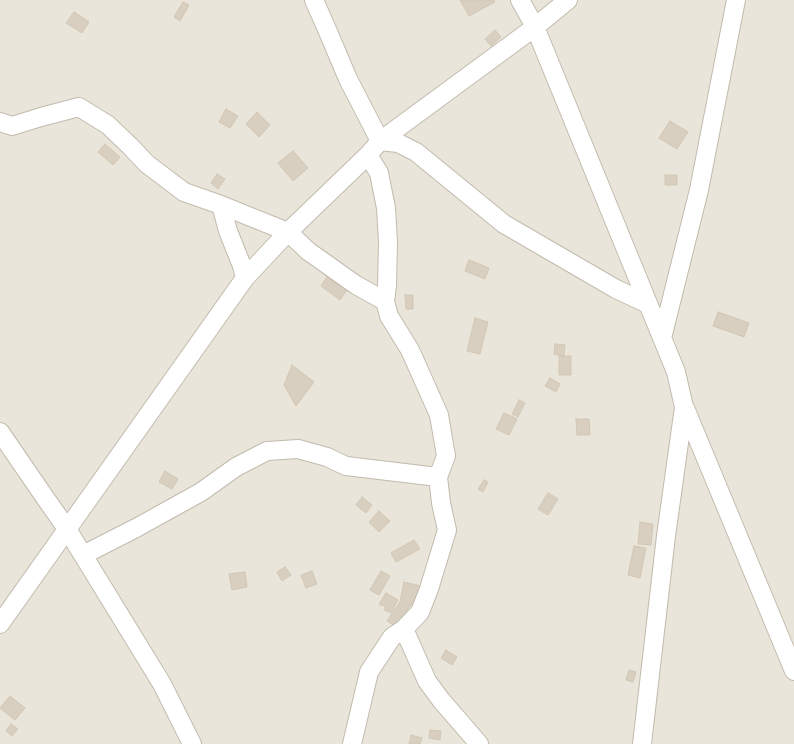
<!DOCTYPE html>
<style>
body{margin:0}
canvas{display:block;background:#f6f3ec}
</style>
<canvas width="794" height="744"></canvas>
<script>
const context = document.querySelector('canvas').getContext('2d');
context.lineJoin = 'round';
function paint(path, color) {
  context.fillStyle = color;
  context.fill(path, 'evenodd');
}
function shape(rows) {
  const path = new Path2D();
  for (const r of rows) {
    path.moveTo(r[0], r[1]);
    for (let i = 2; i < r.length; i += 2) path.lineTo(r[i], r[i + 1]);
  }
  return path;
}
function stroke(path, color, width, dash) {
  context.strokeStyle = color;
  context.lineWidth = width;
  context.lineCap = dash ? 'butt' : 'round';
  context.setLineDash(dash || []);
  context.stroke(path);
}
paint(shape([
 [0,0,794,0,794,744,0,744]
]), '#eae5da');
const building = shape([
 [460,0,494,0,495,2,469,16,460,0],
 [183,2,189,5,180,21,174,17,183,2],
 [74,12,89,22,82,33,66,23,74,12],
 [495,30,501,37,491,46,485,39,495,30],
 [226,109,238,116,230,128,219,122,226,109],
 [257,112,270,125,259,137,246,124,257,112],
 [670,121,688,132,677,149,659,138,670,121],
 [105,144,120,157,113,165,98,152,105,144],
 [293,151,308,168,293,181,278,163,293,151],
 [217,174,225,179,218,189,211,183,217,174],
 [665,175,677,175,677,185,665,185,665,175],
 [469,260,489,268,485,279,465,271,469,260],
 [327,277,347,290,340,300,321,286,327,277],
 [405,295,413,295,413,309,406,309,405,295],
 [718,312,749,323,744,337,713,326,718,312],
 [475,318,488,322,480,354,467,351,475,318],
 [555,344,565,345,564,356,554,354,555,344],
 [559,356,571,356,571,375,559,375,559,356],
 [292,365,314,382,296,406,284,385,292,365],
 [550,378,560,384,556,392,545,386,550,378],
 [519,400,525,403,518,417,512,414,519,400],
 [504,413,517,419,509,435,496,429,504,413],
 [576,419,589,419,590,435,577,435,576,419],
 [165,471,178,479,172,489,159,482,165,471],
 [484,480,488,482,483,492,478,489,484,480],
 [548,493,558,499,548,515,538,509,548,493],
 [362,497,372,505,366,513,356,505,362,497],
 [379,511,390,521,379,532,369,522,379,511],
 [640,522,653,524,651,545,638,544,640,522],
 [414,540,420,549,396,562,391,553,414,540],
 [634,546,646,548,640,578,628,575,634,546],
 [285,567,291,575,282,581,277,572,285,567],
 [312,571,317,584,306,588,301,575,312,571],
 [381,571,390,576,379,595,370,590,381,571],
 [245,572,247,587,232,590,229,574,245,572],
 [404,582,421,586,417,606,411,604,397,627,387,621,400,602,404,582],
 [386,593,398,600,391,613,384,610,386,607,383,605,382,606,379,604,386,593],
 [446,650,457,657,452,665,441,658,446,650],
 [629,670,636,672,633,682,626,680,629,670],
 [10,696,25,708,15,720,0,708,10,696],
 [11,724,18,729,12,736,6,731,11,724],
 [430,730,441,731,440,740,429,738,430,730],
 [411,735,422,738,420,744,409,744,411,735]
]);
paint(building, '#d8cfc1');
stroke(building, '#d3c7b4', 1);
const minor = shape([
 [314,0,326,27,348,79,380,141,398,143,416,152,504,224,616,289,648,304],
 [520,0,535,27,676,372,684,407,666,536,642,744],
 [0,122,12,126,41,117,79,107,108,125,130,146,147,164,184,192,221,205,288,232,308,251,356,285,385,301],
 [221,205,228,231,242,266,245,278],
 [662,338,699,190,736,0],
 [685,408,794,671],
 [0,432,46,499,67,529,162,684,192,744],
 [83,555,136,528,201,492,236,467,267,451,298,449,327,457,346,466,438,477],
 [0,624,245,278,288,232,368,155,380,141,535,27,568,0],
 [404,629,427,681,441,700,479,744],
 [352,744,369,672,392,637,404,629,420,612,429,589,447,530,441,503,438,477,446,456,439,415,410,350,389,316,385,301,387,286,388,242,386,208,379,173,368,155]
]);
stroke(minor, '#c2bbae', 20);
stroke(minor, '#fff', 18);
</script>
